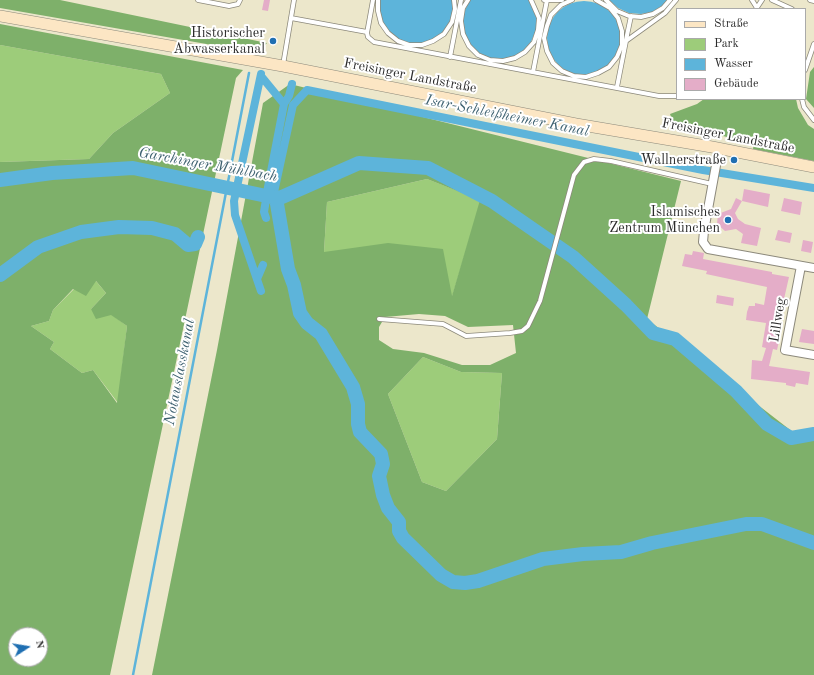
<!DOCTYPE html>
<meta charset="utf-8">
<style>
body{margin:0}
#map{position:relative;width:814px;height:675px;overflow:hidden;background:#ece7cb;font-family:"Old Standard TT",serif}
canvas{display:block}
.legend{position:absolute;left:676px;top:8px;width:130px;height:92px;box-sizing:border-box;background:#fff;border:1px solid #aaa;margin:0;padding:5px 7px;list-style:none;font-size:12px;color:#2b2b2b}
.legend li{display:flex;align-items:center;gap:8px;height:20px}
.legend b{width:20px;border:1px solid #aaa}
.north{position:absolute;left:8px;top:627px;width:40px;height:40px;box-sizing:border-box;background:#fff;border:1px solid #aaa;border-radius:50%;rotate:78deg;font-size:11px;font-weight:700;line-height:16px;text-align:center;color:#2b2b2b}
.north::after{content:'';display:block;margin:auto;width:14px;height:18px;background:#1f6fb2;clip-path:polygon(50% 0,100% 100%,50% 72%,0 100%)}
</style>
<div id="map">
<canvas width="814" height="675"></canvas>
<ul class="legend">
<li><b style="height:5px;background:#fce6c4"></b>Straße</li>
<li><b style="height:11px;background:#9dcc7a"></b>Park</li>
<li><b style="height:11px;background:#5db4da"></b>Wasser</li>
<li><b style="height:11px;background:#e4adc8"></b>Gebäude</li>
</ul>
<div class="north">N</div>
</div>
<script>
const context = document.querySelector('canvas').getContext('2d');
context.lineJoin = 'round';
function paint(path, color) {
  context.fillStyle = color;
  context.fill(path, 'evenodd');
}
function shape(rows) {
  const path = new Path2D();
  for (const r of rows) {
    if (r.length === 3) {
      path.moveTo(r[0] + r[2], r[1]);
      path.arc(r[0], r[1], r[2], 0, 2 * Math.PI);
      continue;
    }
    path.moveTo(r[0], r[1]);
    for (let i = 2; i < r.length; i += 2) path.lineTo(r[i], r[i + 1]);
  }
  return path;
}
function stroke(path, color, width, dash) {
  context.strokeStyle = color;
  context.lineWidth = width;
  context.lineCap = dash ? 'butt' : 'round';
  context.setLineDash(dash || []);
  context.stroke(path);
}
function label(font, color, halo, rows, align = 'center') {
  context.font = font + ' "Old Standard TT",serif';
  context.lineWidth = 4;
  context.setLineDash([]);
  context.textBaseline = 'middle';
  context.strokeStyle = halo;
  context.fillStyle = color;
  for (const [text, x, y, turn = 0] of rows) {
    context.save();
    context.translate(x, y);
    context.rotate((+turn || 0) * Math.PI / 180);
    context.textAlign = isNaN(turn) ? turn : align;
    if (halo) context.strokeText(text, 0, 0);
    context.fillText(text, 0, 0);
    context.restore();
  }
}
paint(shape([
 [0,45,161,74,170,93,113,133,89,159,0,162],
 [427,179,481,200,452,297,324,252,327,202],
 [95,280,106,293,91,309,111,314,127,326,118,403,93,370,82,373,50,349,54,342,31,326,49,321,53,310,74,289],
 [423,357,461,372,502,373,497,439,446,491,422,482,388,394]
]), '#9dcc7a');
paint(shape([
 [0,0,60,0,267,43,258,53,0,8],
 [0,24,243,70,236,78,110,675,0,675,0,162,89,159,113,133,170,93,161,74,0,45],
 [96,281,106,293,91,309,96,319,111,315,127,326,117,403,93,370,82,373,50,349,54,342,31,326,49,321,53,310,73,289,86,296],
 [16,635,40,635,40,659,16,659],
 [814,67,814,108,806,99,810,72],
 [290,84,681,181,647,319,798,436,814,432,814,675,152,675,217,350,263,103],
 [427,179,480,200,452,296,443,249,388,243,324,252,327,202],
 [419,314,445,316,468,327,513,325,516,353,490,365,462,365,424,353,393,349,379,340,379,327,385,317],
 [423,357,461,372,502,373,497,439,446,491,422,482,388,394],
 [704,99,796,99,798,108,808,125,814,129,814,161,753,149,754,143,674,125,670,114,697,104]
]), '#7eb06a');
paint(shape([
 [380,0,453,0,453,15,448,26,440,35,430,41,419,44,407,43,396,38,387,30,382,20,379,8],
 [470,0,529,0,533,5,537,17,536,30,531,42,523,51,513,57,502,59,490,58,480,54,471,46,465,36,462,24,464,12],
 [609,0,667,0,662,6,652,12,641,14,629,13,618,8],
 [584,38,37]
]), '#5db4da');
stroke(shape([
 [235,195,243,191],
 [260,195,265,204],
 [133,675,249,73]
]), '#5db4da', 2.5);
stroke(shape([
 [261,76,284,104],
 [273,197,293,105,307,90,703,170,814,188],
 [266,218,264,212,268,187,284,104,289,96,292,84],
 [257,279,263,265],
 [261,291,235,215,234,201,261,74]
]), '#5db4da', 8);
stroke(shape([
 [0,180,52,173,133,168,276,198,282,197,359,163,428,168,492,201,573,257,626,305,653,333,675,339,736,391,767,424,791,438,814,434],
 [276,198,288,269,294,285,300,313,307,323,321,334,353,387,358,404,358,424,360,432,381,454,383,464,379,476,383,495,388,508,399,522,399,531,403,538,441,575,453,582,465,583,478,581,543,559,583,554,621,552,652,543,746,524,762,524,814,543],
 [0,275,38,247,81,232,119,227,152,228,175,234,188,245,195,244,198,237]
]), '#5db4da', 14);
paint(shape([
 [264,0,270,0,268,11,262,10],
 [744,189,770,194,768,207,742,201],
 [736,198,742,201,735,213,738,219,745,224,761,228,757,246,741,243,743,234,736,229,725,231,717,224,718,214,731,209],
 [784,198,802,202,800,215,781,211],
 [778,230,792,233,790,243,775,240],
 [803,240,813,242,811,253,801,251],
 [693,251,704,253,703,259,772,272,772,274,789,277,781,312,779,311,777,328,778,329,776,341,779,341,777,350,773,349,769,366,810,372,808,385,796,383,795,387,786,385,786,383,751,379,752,360,762,361,766,348,762,347,766,323,746,320,747,312,749,306,755,306,755,303,764,305,767,287,706,274,707,271,682,266,685,254,692,255],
 [717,295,734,298,733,306,716,303],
 [802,329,814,331,814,344,799,342]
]), '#e4adc8');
const lane = shape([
 [198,0,229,6,238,4,240,0],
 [373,0,367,33,368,37,374,42,659,96,677,96],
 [378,0,378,11,381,23,388,33,398,41,409,45,422,45,433,41,444,34,452,22,455,9,454,0],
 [468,0,463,8,461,21,463,34,469,46,478,55,490,60,503,61,515,58,525,52,534,42,538,30,539,18,531,0],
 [544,0,562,0],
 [572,0,561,5,551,15,547,26,544,38,547,51,553,63,562,71,574,76,586,77,598,73,609,67,617,57,622,45,622,31,618,18,610,8,596,0],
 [606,0,617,11,629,16,641,17,653,14,663,8,670,0],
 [752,0,757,8],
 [772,0,792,9],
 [810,0,814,1],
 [756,9,762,0],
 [291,18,367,32],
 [626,40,631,16],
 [450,57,461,0],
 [283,65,294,0],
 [805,70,814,44],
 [533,72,547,0],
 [617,87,626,41,665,13,676,0],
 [802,99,804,107,814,120],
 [379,319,443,324,466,336,510,333,522,331,528,326,540,301,574,175,584,162,594,159,611,161,712,184]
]);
const street = shape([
 [719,149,704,231,703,242,708,249,814,268],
 [801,266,785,350,814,355]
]);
const secondary = shape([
 [0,16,283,66,576,124,712,147,814,167]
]);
stroke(lane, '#8c897b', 5.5);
stroke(street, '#8c897b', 10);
stroke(secondary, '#8c897b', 12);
stroke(lane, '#fff', 4);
stroke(street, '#fff', 8);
stroke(secondary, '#fce6c4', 11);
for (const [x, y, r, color] of [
 [273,41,4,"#1f6fb2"],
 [734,160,4,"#1f6fb2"],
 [728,220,4,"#1f6fb2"]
]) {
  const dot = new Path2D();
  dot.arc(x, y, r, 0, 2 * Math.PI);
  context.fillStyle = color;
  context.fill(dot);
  stroke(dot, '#fff', 1.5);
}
label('14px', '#2b2b2b', '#fff', [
 ["Historischer",265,33],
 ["Abwasserkanal",265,49],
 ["Wallnerstraße",726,160],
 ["Islamisches",720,212],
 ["Zentrum München",720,228]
], 'right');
label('14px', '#2b2b2b', '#fff', [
 ["Freisinger Landstraße",410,76,11],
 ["Freisinger Landstraße",728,136,11],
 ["Lillweg",778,320,-81]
]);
label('italic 15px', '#3f6271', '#fff', [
 ["Isar-Schleißheimer Kanal",507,116,11],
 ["Garchinger Mühlbach",208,165,10],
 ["Notauslasskanal",180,372,-79]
]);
</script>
